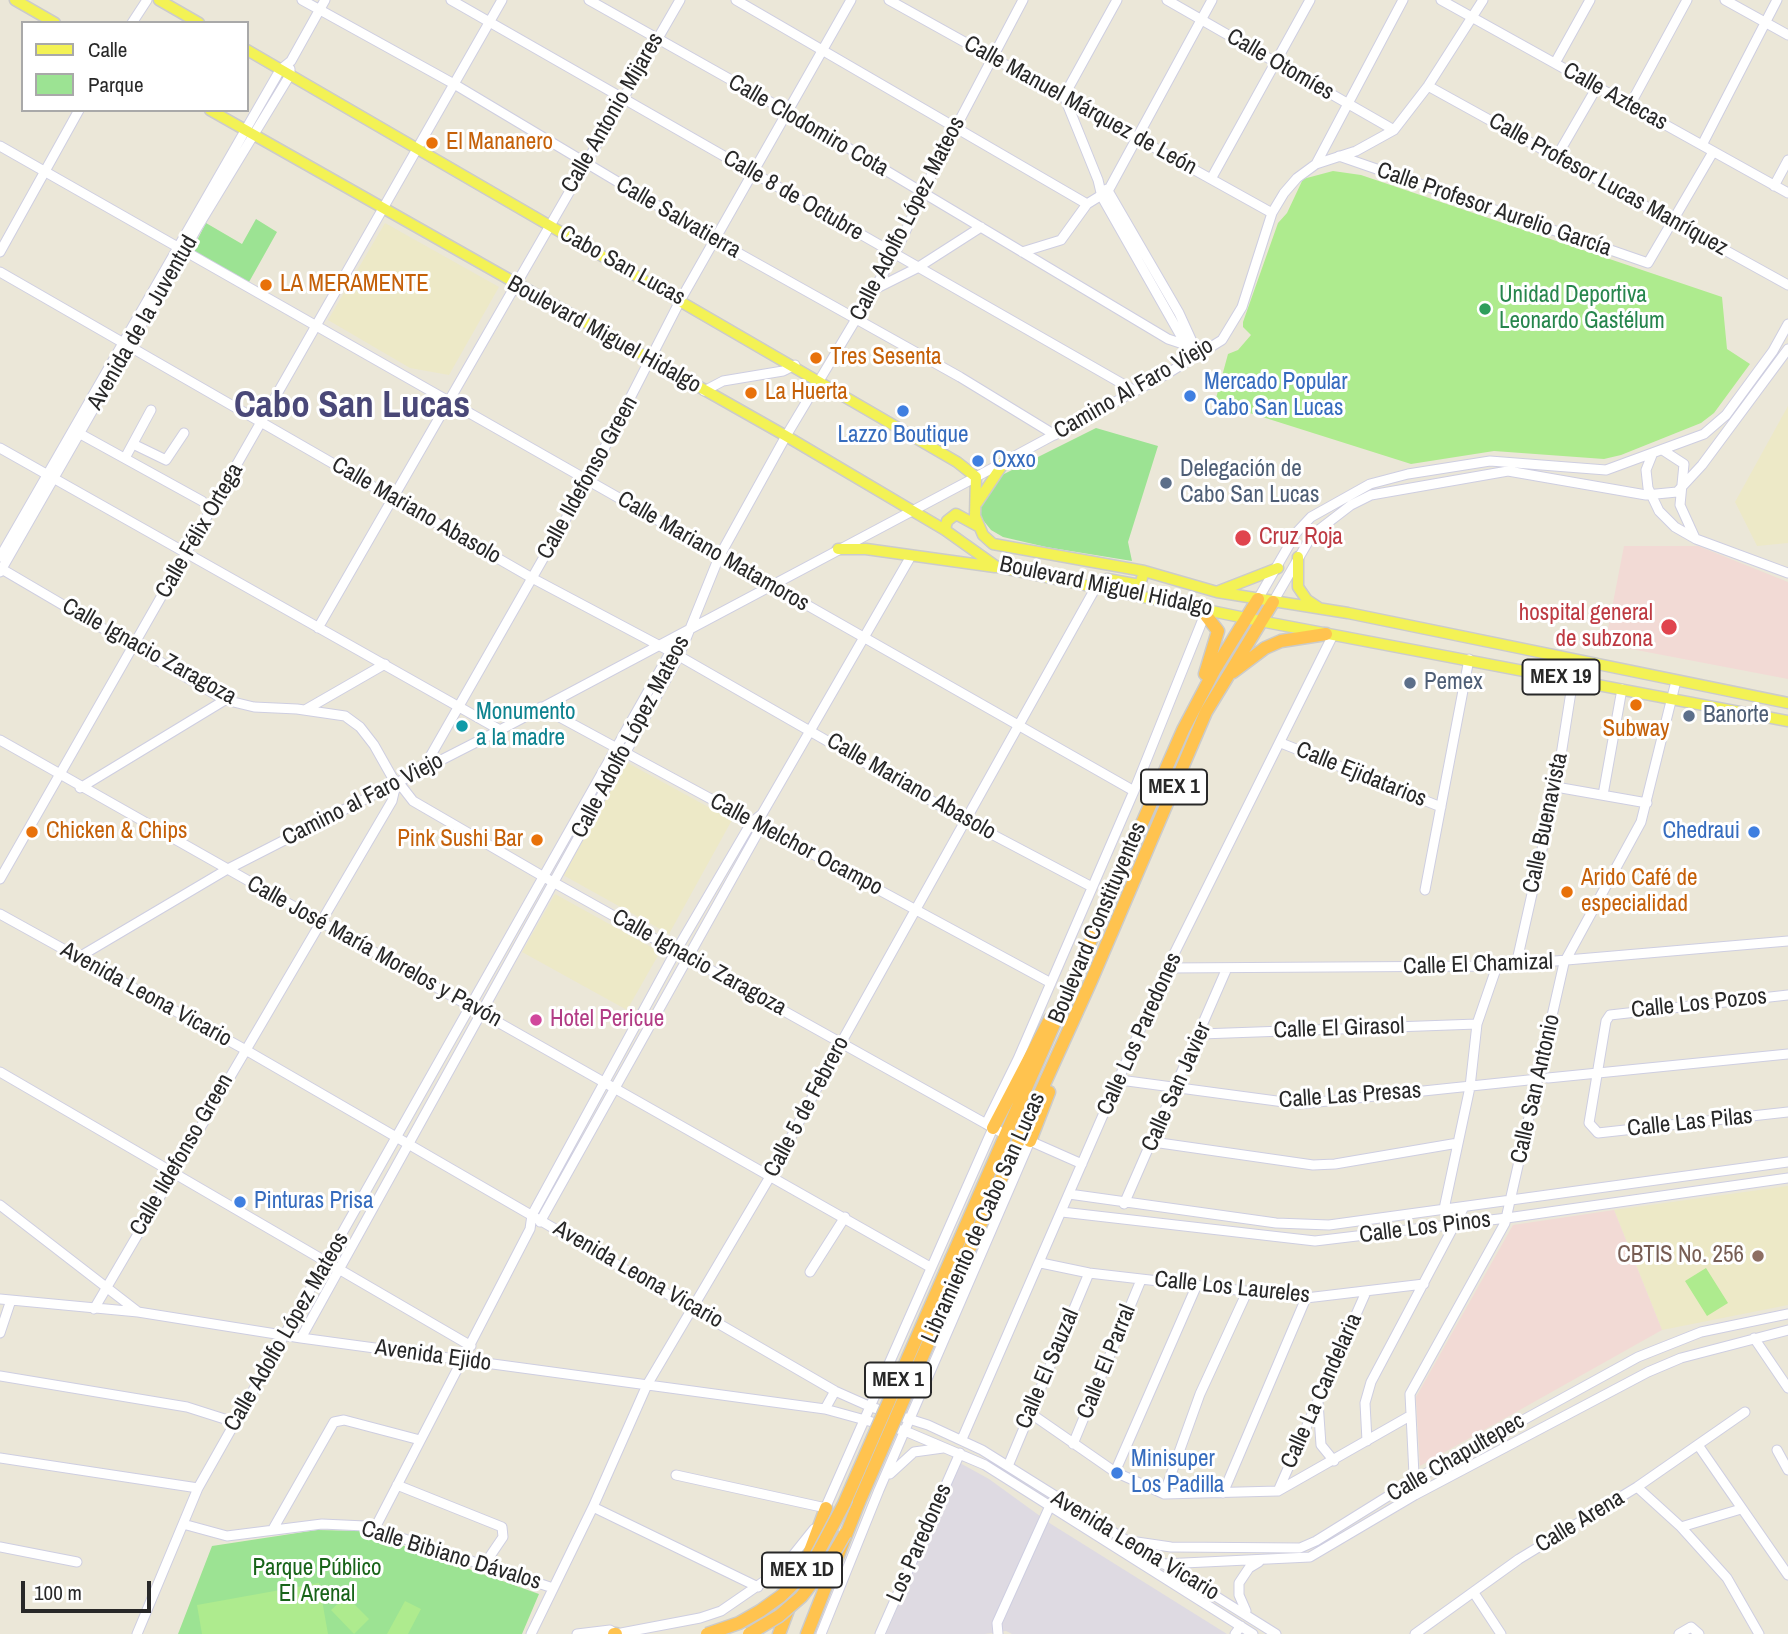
<!DOCTYPE html>
<meta charset="utf-8">
<style>
body{margin:0}
#map{position:relative;width:1788px;height:1634px;overflow:hidden;background:#ebe7d8;font-family:"Archivo Narrow",sans-serif}
canvas{display:block}
.legend{position:absolute;left:21px;top:21px;width:228px;height:91px;box-sizing:border-box;background:#fff;border:2px solid #a9a9a9;margin:0;padding:9px 12px;list-style:none;font-size:21px;color:#282828}
.legend li{display:flex;align-items:center;gap:14px;height:35px}
.legend b{width:35px;border:2px solid #a9a9a9}
.scale{position:absolute;left:21px;top:1581px;width:130px;height:32px;box-sizing:border-box;border:4px solid #282828;border-top:0;padding-left:9px;font-size:21px;line-height:24px;white-space:nowrap;color:#282828;-webkit-text-stroke:5px #fff;paint-order:stroke}
</style>
<div id="map">
<canvas width="1788" height="1634"></canvas>
<ul class="legend">
<li><b style="height:9px;background:#f3f255"></b>Calle</li>
<li><b style="height:19px;background:#9ce393"></b>Parque</li>
</ul>
<div class="scale">100 m</div>
</div>
<script>
const context = document.querySelector('canvas').getContext('2d');
context.lineJoin = 'round';
function paint(path, color) {
  context.fillStyle = color;
  context.fill(path, 'evenodd');
}
function shape(rows) {
  const path = new Path2D();
  for (const r of rows) {
    path.moveTo(r[0], r[1]);
    for (let i = 2; i < r.length; i += 2) path.lineTo(r[i], r[i + 1]);
  }
  return path;
}
function stroke(path, color, width, dash) {
  context.strokeStyle = color;
  context.lineWidth = width;
  context.lineCap = dash ? 'butt' : 'round';
  context.setLineDash(dash || []);
  context.stroke(path);
}
function label(font, color, halo, rows, align = 'center') {
  context.font = font + ' "Archivo Narrow",sans-serif';
  context.lineWidth = 6;
  context.setLineDash([]);
  context.textBaseline = 'middle';
  context.strokeStyle = halo;
  context.fillStyle = color;
  for (const [text, x, y, turn = 0] of rows) {
    context.save();
    context.translate(x, y);
    context.rotate((+turn || 0) * Math.PI / 180);
    context.textAlign = isNaN(turn) ? turn : align;
    if (halo) context.strokeText(text, 0, 0);
    context.fillText(text, 0, 0);
    context.restore();
  }
}
paint(shape([
 [960,1463,989,1479,1051,1524,1227,1634,1012,1634,1006,1631,985,1634,886,1634]
]), '#dedae2');
paint(shape([
 [385,223,499,287,449,375,410,368,328,320],
 [1788,406,1788,543,1757,546,1735,502],
 [626,762,732,820,669,934,563,875],
 [555,894,660,952,627,1010,522,952],
 [1788,1186,1788,1305,1662,1330,1614,1210]
]), '#ede9c7');
paint(shape([
 [1624,546,1698,546,1788,582,1788,679,1605,644],
 [1614,1210,1662,1330,1420,1466,1416,1397,1513,1225]
]), '#f2dad5');
paint(shape([
 [256,219,277,232,249,282,192,250,206,223,242,244],
 [1096,428,1158,446,1128,542,1132,561,1046,547,1003,537,991,530,979,515,980,499,998,477],
 [317,1530,362,1531,539,1594,522,1634,178,1634,212,1546]
]), '#9ce393');
paint(shape([
 [1333,171,1361,175,1722,297,1727,349,1750,364,1714,413,1701,423,1621,455,1604,459,1494,451,1411,464,1215,402,1228,354,1238,350,1251,335,1243,327,1243,322,1278,223,1287,213,1303,179],
 [1706,1268,1728,1303,1707,1316,1685,1281],
 [319,1583,328,1634,202,1634,197,1605],
 [346,1596,369,1619,354,1634,331,1610],
 [405,1601,421,1609,408,1634,387,1634]
]), '#aeeb8e');
const minor = shape([
 [302,0,454,84,715,240,960,377,1055,435],
 [451,0,1135,391],
 [589,0,788,112,1168,339,1186,345,1212,346],
 [736,0,1087,204],
 [889,0,1272,213],
 [1117,0,1064,96,1098,180,1102,197,1186,345,1190,360],
 [1167,0,1394,130],
 [1441,0,1788,193],
 [1725,0,1788,35],
 [132,23,147,0],
 [1555,63,1590,0],
 [1428,86,1788,285],
 [1630,105,1687,0],
 [1702,145,1777,0],
 [0,146,1134,791],
 [1339,156,1648,263,1713,152],
 [1557,156,1597,87],
 [1316,164,1403,0],
 [1211,179,1310,0],
 [1774,186,1788,160],
 [1107,189,1179,313,1195,348],
 [0,252,79,110],
 [1022,252,1061,240,1087,204,1108,191,1212,0],
 [0,272,532,578,679,656,965,820,1092,887],
 [877,288,917,268,981,227],
 [704,391,723,381,783,371,795,365],
 [75,431,202,501],
 [133,444,166,460,184,433],
 [0,448,500,730],
 [1664,451,1684,464,1680,505,1695,538],
 [1652,455,1646,470,1648,488,1659,511,1675,527,1696,539,1788,573],
 [125,458,151,410],
 [0,557,280,70,291,61,325,0],
 [0,568,225,700,254,707,297,709,345,716,360,727,374,745,396,784,392,801,94,1309],
 [0,572,197,228,290,75,290,69],
 [1258,599,1296,533,1311,517,1370,484,1408,474,1490,461,1606,470,1704,434,1726,415,1773,351,1788,324],
 [1273,602,1312,535,1351,505,1371,495,1508,471,1646,495,1677,492,1702,465,1788,349],
 [318,628,680,0],
 [541,707,1051,983],
 [305,710,385,664],
 [0,740,930,1267],
 [1281,743,1441,807],
 [423,769,588,480,681,299,851,0],
 [399,783,413,801,544,877,1006,1135],
 [1556,787,1647,803],
 [80,788,225,700],
 [1603,795,1622,689],
 [0,879,502,0],
 [1425,890,1469,659],
 [0,914,244,1049,835,1391,871,1407,928,1425,982,1450,1276,1634],
 [79,957,226,870,500,730,976,477,1165,375,1222,340,1242,307,1272,213,1284,193,1297,178,1316,164,1356,151,1394,130,1428,86,1483,0],
 [1516,965,1556,787,1573,679],
 [1167,968,1497,966,1788,941],
 [1788,995,1610,1015,1606,1021,1589,1123,1598,1133,1788,1112],
 [1201,1034,1477,1024],
 [0,1072,471,1346],
 [1548,1078,1788,1054],
 [1120,1080,1299,1104,1538,1079],
 [986,1124,1018,1059,1134,791,1205,614],
 [1153,1142,1313,1165,1335,1164,1458,1143],
 [1069,1194,1276,1223,1329,1225,1788,1162],
 [1124,1204,1227,968],
 [0,1205,137,1311],
 [1444,1209,1470,1087,1477,1024,1497,966],
 [1062,1212,1315,1241,1507,1218,1788,1178],
 [540,1222,762,825],
 [1041,1263,1089,1273,1306,1298,1424,1284],
 [810,1272,845,1217],
 [0,1299,138,1312,301,1338,825,1409,905,1431,985,1465,1253,1634],
 [0,1333,11,1300],
 [301,1338,679,656,719,557,786,436,895,254,936,165,1023,0],
 [1754,1338,1788,1388],
 [0,1376,187,1407,234,1422],
 [1318,1402,1321,1445,1334,1461],
 [825,1409,835,1391],
 [1030,1413,1115,1472,1164,1494,1278,1491,1408,1417],
 [962,1439,1167,968,1333,635],
 [1367,1441,1365,1403,1371,1382,1464,1207],
 [1073,1444,1141,1280],
 [1698,1445,1788,1575],
 [1777,1450,1788,1470],
 [0,1458,198,1488],
 [1008,1466,1089,1273],
 [1115,1472,1196,1287],
 [890,1474,914,1452,943,1448],
 [676,1475,826,1508],
 [397,1485,502,1527,503,1537,484,1565],
 [1637,1487,1681,1527,1727,1578,1759,1634],
 [1278,1491,1366,1292],
 [1223,1493,1306,1298],
 [1164,1494,1200,1394,1247,1292],
 [1415,1495,1410,1394,1505,1223,1564,963,1641,822,1676,681],
 [593,1507,758,1587],
 [824,1511,993,1128],
 [183,1524,227,1536,322,1524,365,1526,553,1588],
 [1681,1527,1741,1509],
 [375,1528,530,1229,532,1215,676,951,751,823,762,814,911,556],
 [273,1529,334,1422,344,1420,420,1440],
 [1130,1541,1171,1547,1300,1548,1316,1541,1414,1480,1638,1357,1701,1332,1788,1314],
 [0,1547,77,1562],
 [1163,1564,1310,1557,1415,1495,1648,1372,1681,1358,1788,1330],
 [1474,1593,1501,1634],
 [1246,1611,1239,1595,1239,1583,1249,1568,1259,1562],
 [137,1634,198,1488,680,635],
 [531,1634,593,1507,647,1385,771,1175,841,1043,1096,587],
 [577,1634,610,1630,616,1634,700,1618,721,1611,782,1569,814,1529],
 [821,1634,879,1490,1030,1141,1082,1164],
 [880,1634,960,1453],
 [998,1634,997,1623,1049,1508],
 [1235,1634,1241,1626],
 [1415,1634,1519,1559,1637,1487,1745,1412],
 [1679,1634,1691,1627,1699,1634]
]);
const major = shape([
 [15,0,55,23],
 [159,0,199,23],
 [247,50,957,462,976,477,975,516,983,535,993,544,1144,571,1217,592,1348,613,1788,703],
 [210,110,786,436,945,530,997,567,1260,621,1788,721],
 [977,503,1005,461],
 [945,530,947,521,956,514,978,526],
 [838,549,866,549,995,567],
 [1298,557,1298,587,1307,600,1319,608],
 [1096,587,1100,581,1107,579,1140,585,1144,571],
 [1219,591,1278,568]
]);
const highway = shape([
 [1190,606,1205,614,1218,631,1205,674],
 [1233,672,1265,648,1281,641,1326,634],
 [993,1128,1050,1019],
 [1030,1141,1049,1092],
 [952,1257,1183,730,1215,669,1258,599],
 [964,1261,1091,981,1206,712,1273,602],
 [614,1634,616,1634],
 [779,1634,826,1508],
 [807,1634,859,1502]
]);
stroke(minor, '#cecee1', 11);
stroke(major, '#cbcbcb', 13);
stroke(highway, '#cbcbcb', 15);
stroke(minor, '#fff', 9);
stroke(major, '#f3f255', 10);
stroke(highway, '#ffc34f', 12);
const highwayBridge = shape([
 [859,1502,964,1261],
 [707,1634,739,1623,760,1611,781,1596,810,1568,844,1504,952,1257],
 [749,1634,779,1616,801,1597,830,1560,845,1534]
]);
stroke(highwayBridge, '#cbcbcb', 15, []);
stroke(highwayBridge, '#ffc34f', 12);
for (const [x, y, r, color] of [
 [432,143,7,"#e8710a"],
 [266,285,7,"#e8710a"],
 [1485,309,7,"#2e9e5b"],
 [816,358,7,"#e8710a"],
 [751,393,7,"#e8710a"],
 [1190,396,7,"#3f7fe0"],
 [903,411,7,"#3f7fe0"],
 [978,461,7,"#3f7fe0"],
 [1166,483,7,"#5c6f8a"],
 [1243,538,9,"#e0444e"],
 [1669,627,9,"#e0444e"],
 [1410,683,7,"#5c6f8a"],
 [1636,705,7,"#e8710a"],
 [1689,716,7,"#5c6f8a"],
 [462,726,7,"#0f9aa8"],
 [32,832,7,"#e8710a"],
 [1754,832,7,"#3f7fe0"],
 [537,840,7,"#e8710a"],
 [1567,892,7,"#e8710a"],
 [536,1020,7,"#d1479c"],
 [240,1202,7,"#3f7fe0"],
 [1758,1256,7,"#8d6e63"],
 [1117,1473,7,"#3f7fe0"]
]) {
  const dot = new Path2D();
  dot.arc(x, y, r, 0, 2 * Math.PI);
  context.fillStyle = color;
  context.fill(dot);
  stroke(dot, '#fff', 2.5);
}
for (const [x, y, w] of [
 [1561,677,77],
 [1174,787,66],
 [898,1380,66],
 [802,1570,80]
]) {
  const box = new Path2D();
  box.roundRect(x - w / 2, y - 17.5, w, 35, 5);
  context.fillStyle = '#fff';
  context.fill(box);
  stroke(box, '#282828', 2);
}
label('bold 21px', '#282828', null, [
 ["MEX 19",1561,677],
 ["MEX 1",1174,787],
 ["MEX 1",898,1380],
 ["MEX 1D",802,1570]
]);
label('23px', '#282828', '#fff', [
 ["Calle Otomíes",1280,65,30],
 ["Calle Aztecas",1615,97,29],
 ["Calle Manuel Márquez de León",1080,106,29],
 ["Calle Antonio Mijares",613,113,-60],
 ["Calle Clodomiro Cota",808,126,30],
 ["Calle Profesor Lucas Manríquez",1608,185,29],
 ["Calle 8 de Octubre",793,196,30],
 ["Calle Profesor Aurelio García",1494,210,19],
 ["Calle Salvatierra",678,218,30],
 ["Calle Adolfo López Mateos",908,219,-63],
 ["Cabo San Lucas",622,266,29],
 ["Avenida de la Juventud",143,323,-60],
 ["Boulevard Miguel Hidalgo",604,335,29],
 ["Camino Al Faro Viejo",1134,389,-30],
 ["Calle Ildefonso Green",588,478,-61],
 ["Calle Mariano Abasolo",416,511,30],
 ["Calle Félix Ortega",200,531,-60],
 ["Calle Mariano Matamoros",713,552,30],
 ["Boulevard Miguel Hidalgo",1106,587,12],
 ["Calle Ignacio Zaragoza",149,652,29],
 ["Calle Adolfo López Mateos",631,737,-62],
 ["Calle Ejidatarios",1361,775,22],
 ["Calle Mariano Abasolo",911,787,30],
 ["Camino al Faro Viejo",363,800,-27],
 ["Calle Buenavista",1546,823,-78],
 ["Calle Melchor Ocampo",796,845,28],
 ["Boulevard Constituyentes",1098,923,-67],
 ["Calle José María Morelos y Pavón",374,952,29],
 ["Calle Ignacio Zaragoza",699,963,29],
 ["Calle El Chamizal",1478,965,-2],
 ["Avenida Leona Vicario",146,995,29],
 ["Calle Los Pozos",1699,1004,-6],
 ["Calle El Girasol",1339,1029,-2],
 ["Calle Los Paredones",1140,1034,-66],
 ["Calle San Javier",1177,1087,-66],
 ["Calle San Antonio",1536,1089,-77],
 ["Calle Las Presas",1350,1096,-4],
 ["Calle 5 de Febrero",807,1107,-62],
 ["Calle Las Pilas",1690,1123,-6],
 ["Calle Ildefonso Green",182,1155,-60],
 ["Libramiento de Cabo San Lucas",984,1218,-66],
 ["Calle Los Pinos",1425,1228,-7],
 ["Avenida Leona Vicario",638,1275,30],
 ["Calle Los Laureles",1232,1288,6],
 ["Calle Adolfo López Mateos",287,1332,-60],
 ["Avenida Ejido",433,1356,8],
 ["Calle El Parral",1107,1362,-68],
 ["Calle El Sauzal",1048,1369,-67],
 ["Calle La Candelaria",1322,1391,-66],
 ["Calle Chapultepec",1456,1458,-30],
 ["Calle Arena",1580,1522,-31],
 ["Los Paredones",920,1543,-66],
 ["Avenida Leona Vicario",1135,1546,31],
 ["Calle Bibiano Dávalos",451,1556,17]
]);
label('23px', '#c56008', '#fff', [
 ["El Mananero",446,143],
 ["LA MERAMENTE",280,285],
 ["Tres Sesenta",830,358],
 ["La Huerta",765,393],
 ["Subway",1636,730,"center"],
 ["Chicken & Chips",46,832],
 ["Pink Sushi Bar",523,840,"right"],
 ["Arido Café de",1581,879],
 ["especialidad",1581,905]
], 'left');
label('23px', '#27864d', '#fff', [
 ["Unidad Deportiva",1499,296],
 ["Leonardo Gastélum",1499,322]
], 'left');
label('23px', '#366cbe', '#fff', [
 ["Mercado Popular",1204,383],
 ["Cabo San Lucas",1204,409],
 ["Lazzo Boutique",903,436,"center"],
 ["Oxxo",992,461],
 ["Chedraui",1740,832,"right"],
 ["Pinturas Prisa",254,1202],
 ["Minisuper",1131,1460],
 ["Los Padilla",1131,1486]
], 'left');
label('23px', '#4e5e75', '#fff', [
 ["Delegación de",1180,470],
 ["Cabo San Lucas",1180,496],
 ["Pemex",1424,683],
 ["Banorte",1703,716]
], 'left');
label('23px', '#be3a42', '#fff', [
 ["Cruz Roja",1259,538],
 ["hospital general",1653,614,"right"],
 ["de subzona",1653,640,"right"]
], 'left');
label('23px', '#0d838f', '#fff', [
 ["Monumento",476,713],
 ["a la madre",476,739]
], 'left');
label('23px', '#b23c85', '#fff', [
 ["Hotel Pericue",550,1020]
], 'left');
label('23px', '#785e54', '#fff', [
 ["CBTIS No. 256",1744,1256]
], 'right');
label('23px', '#186419', '#fff', [
 ["Parque Público",317,1569],
 ["El Arenal",317,1595]
]);
label('bold 37px', '#4a4878', '#fff', [
 ["Cabo San Lucas",352,407]
]);
</script>
